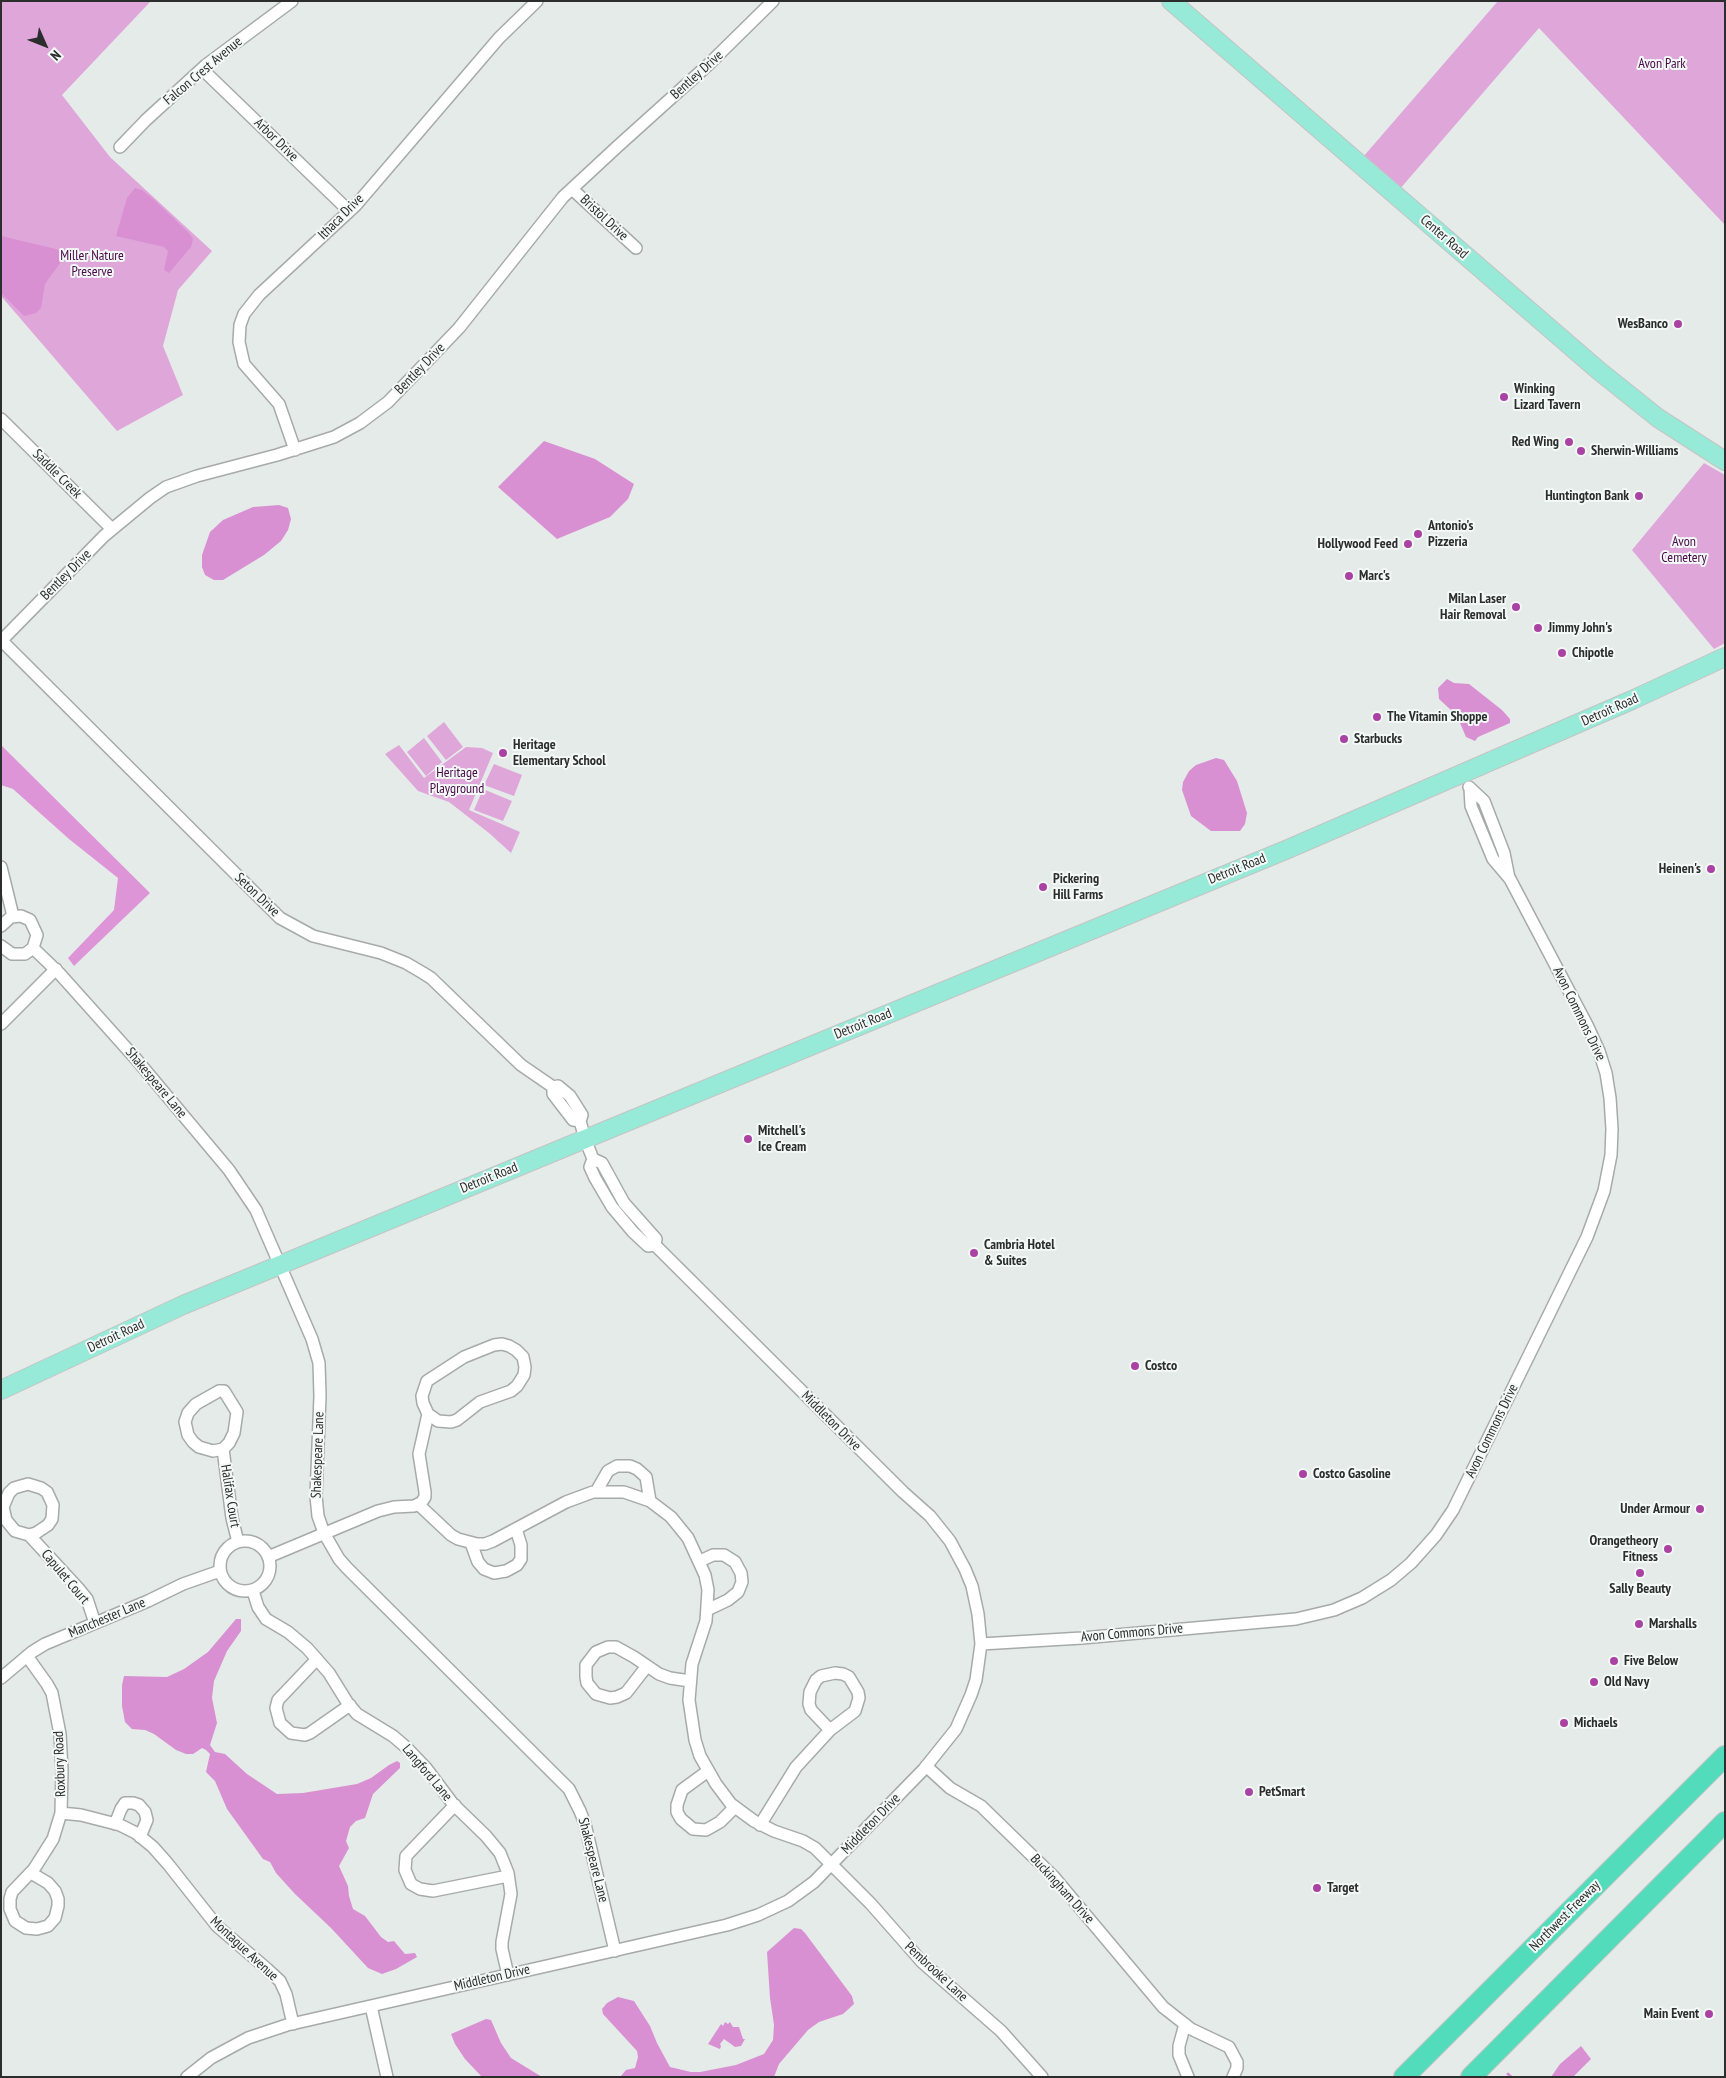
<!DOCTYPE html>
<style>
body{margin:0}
#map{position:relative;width:1726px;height:2078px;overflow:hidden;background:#e5ebe9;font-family:"PT Sans Narrow",sans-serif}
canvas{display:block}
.frame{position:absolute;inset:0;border:2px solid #2c2e2e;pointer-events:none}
.north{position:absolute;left:20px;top:20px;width:50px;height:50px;-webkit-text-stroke:4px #f3f9f7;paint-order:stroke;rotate:134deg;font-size:14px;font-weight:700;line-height:20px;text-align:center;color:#2c2e2e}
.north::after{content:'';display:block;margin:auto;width:18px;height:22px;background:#2c2e2e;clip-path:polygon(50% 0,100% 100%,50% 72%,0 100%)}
</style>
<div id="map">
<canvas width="1726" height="2078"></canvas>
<div class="frame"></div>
<div class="north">N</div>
</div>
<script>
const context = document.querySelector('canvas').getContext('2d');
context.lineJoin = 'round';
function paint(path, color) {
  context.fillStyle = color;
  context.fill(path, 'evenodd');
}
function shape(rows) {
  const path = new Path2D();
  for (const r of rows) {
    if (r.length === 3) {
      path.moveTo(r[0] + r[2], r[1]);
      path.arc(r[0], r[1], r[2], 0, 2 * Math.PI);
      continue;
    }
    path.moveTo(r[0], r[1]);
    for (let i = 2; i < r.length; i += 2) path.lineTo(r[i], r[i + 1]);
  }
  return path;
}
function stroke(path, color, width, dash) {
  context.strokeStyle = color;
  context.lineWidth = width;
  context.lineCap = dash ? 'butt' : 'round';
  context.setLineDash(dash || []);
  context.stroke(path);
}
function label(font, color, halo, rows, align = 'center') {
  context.font = font + ' "PT Sans Narrow",sans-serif';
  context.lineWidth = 4;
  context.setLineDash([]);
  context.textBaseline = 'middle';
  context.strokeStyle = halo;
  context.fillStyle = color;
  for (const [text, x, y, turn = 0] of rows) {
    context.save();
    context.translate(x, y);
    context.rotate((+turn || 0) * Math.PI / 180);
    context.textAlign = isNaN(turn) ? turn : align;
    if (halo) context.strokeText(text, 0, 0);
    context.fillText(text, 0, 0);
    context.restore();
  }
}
paint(shape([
 [1,1,151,1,62,95,110,157,212,251,178,290,163,346,183,395,117,431,1,296],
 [1498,1,1725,1,1725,225,1539,28,1399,190,1363,157],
 [1704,463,1725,475,1725,643,1714,649,1632,550],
 [444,722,463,747,446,760,427,736],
 [424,738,442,762,426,776,407,752],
 [399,745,424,778,466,747,482,748,493,753,469,810,520,832,511,853,489,833,449,802,418,791,385,754],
 [494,764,522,775,514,796,484,785],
 [483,789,512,801,503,821,474,810]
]), '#dfa6da');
paint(shape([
 [1,745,150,893,74,966,68,958,114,910,118,878,69,839,13,789,1,785]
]), '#de95d7');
paint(shape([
 [135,188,142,190,151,197,189,233,193,239,191,247,169,273,164,270,168,251,164,247,116,236,127,198],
 [1,236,56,249,66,255,45,284,41,308,36,313,24,316,1,293],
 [544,441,595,459,634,484,628,499,610,517,557,539,498,487],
 [279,505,288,508,291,519,288,530,281,541,264,555,223,580,214,580,205,575,202,567,202,555,210,532,223,520,253,507],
 [1447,679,1454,683,1469,684,1502,710,1510,719,1510,723,1478,737,1475,741,1466,737,1460,723,1452,711,1439,699,1438,688],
 [1216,758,1224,760,1237,781,1247,813,1245,824,1240,831,1211,831,1191,816,1182,790,1183,782,1189,771,1196,765],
 [236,1619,241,1619,241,1631,227,1651,214,1681,212,1698,217,1723,210,1745,215,1752,225,1754,247,1774,277,1794,303,1793,357,1784,371,1778,389,1765,397,1761,400,1763,400,1768,373,1794,365,1818,356,1821,350,1827,346,1841,349,1848,339,1866,348,1886,349,1896,353,1909,365,1916,381,1937,388,1942,394,1941,405,1954,415,1953,417,1957,396,1969,382,1974,368,1968,331,1928,295,1894,276,1873,270,1862,263,1859,227,1809,215,1781,206,1772,210,1754,206,1750,202,1748,193,1754,186,1754,176,1750,154,1734,145,1730,132,1729,125,1722,122,1706,122,1685,124,1676,167,1677,184,1669,208,1652],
 [794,1928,801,1929,805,1933,852,1996,854,2004,843,2014,819,2022,808,2030,779,2064,774,2077,620,2077,626,2070,635,2068,638,2057,637,2051,603,2014,602,2009,607,2003,618,1997,634,2001,650,2026,657,2043,670,2067,691,2072,700,2072,736,2065,764,2054,773,2040,774,2025,770,1998,767,1952],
 [486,2019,491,2020,501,2043,511,2058,542,2077,482,2077,465,2059,455,2044,451,2034],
 [725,2022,728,2024,730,2022,733,2027,739,2027,743,2039,745,2039,741,2046,735,2047,724,2039,720,2044,721,2046,720,2049,708,2044,721,2024,723,2026],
 [1581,2046,1591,2059,1573,2077,1551,2077,1560,2064]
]), '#d990d2');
stroke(shape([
 [1508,2074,1511,2077]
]), '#d990d2', 3);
const street = shape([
 [202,69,349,211],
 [120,147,146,120,206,65,292,1],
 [572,189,636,248],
 [1,419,112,529],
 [295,450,279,404,244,364,239,342,240,325,244,314,259,295,356,205,499,38,537,1],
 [1,640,280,918,313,936,381,953,406,963,423,973,431,978,521,1065,553,1087],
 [2,640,104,536,150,498,166,487,197,476,277,455,334,437,360,423,388,402,459,328,563,197,618,146,709,64,773,1],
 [1469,787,1484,801,1504,853,1509,878],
 [1,867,13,916],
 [1,926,11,917,21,916,30,920,37,935,33,948,25,954,12,954,1,946],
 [33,948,59,973,136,1059,229,1170,256,1210,312,1339,319,1363,320,1396,316,1496,318,1516,324,1533,339,1559,347,1568,569,1789,580,1811,585,1824,615,1951],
 [1,1024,56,969],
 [580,1121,573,1120,553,1094,553,1087,558,1086,570,1096,582,1115,580,1121,585,1139,593,1159],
 [219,1391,224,1391,237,1412,234,1433,229,1443,223,1449,213,1451,199,1447,193,1442,188,1435,185,1422,188,1413,196,1404,219,1391],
 [223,1449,232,1518,238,1542],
 [596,1492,608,1471,617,1466,630,1466,637,1469,646,1477,650,1501],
 [418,1504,451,1535,458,1539,477,1544,485,1544,493,1541,566,1502,593,1492,624,1492,650,1501,671,1517,688,1538,705,1575,708,1590,706,1621,692,1664,689,1700,695,1740,700,1756,716,1784,731,1804,754,1821,774,1831,803,1841,815,1848,871,1904,922,1962,1001,2031,1042,2077],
 [29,1535,36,1533,48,1525,52,1519,53,1505,47,1492,41,1488,28,1484,14,1488,9,1493,3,1507,6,1520,15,1531,29,1535,78,1588,87,1599,95,1623],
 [245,1566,25],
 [471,1543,478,1562,484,1569,494,1573,506,1571,517,1565,521,1559,521,1545,516,1529],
 [268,1557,378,1511,394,1507,414,1506,421,1503,425,1497,425,1492,419,1454,428,1414,423,1403,422,1396,427,1381,464,1357,494,1345,502,1344,509,1346,516,1350,523,1357,525,1367,524,1375,517,1386,511,1391,480,1402,457,1420,451,1422,438,1421,428,1414],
 [700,1561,713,1555,724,1555,735,1562,741,1573,742,1582,738,1592,728,1600,707,1610],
 [253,1591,258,1607,266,1619,288,1632,307,1648,329,1673,347,1702,357,1714,393,1736,407,1748,426,1768,453,1804,486,1836,500,1853,508,1873,511,1894,502,1942,502,1949,508,1975],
 [981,1644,1082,1638,1296,1619,1334,1610,1362,1598,1391,1580,1411,1563,1436,1535,1453,1510,1587,1237,1604,1191,1611,1155,1612,1129,1610,1098,1606,1073,1599,1051,1587,1025,1510,879,1493,859,1471,806,1470,788],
 [27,1656,47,1684,52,1693,60,1734,62,1770,61,1813,53,1839,34,1869,12,1892,10,1899,10,1909,15,1921,26,1928,37,1929,48,1926,55,1918,58,1906,58,1899,55,1891,48,1883,31,1873],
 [317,1659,278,1700,276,1708,280,1723,291,1733,305,1735,310,1733,350,1705],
 [647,1666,626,1693,617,1697,610,1698,596,1694,587,1683,586,1677,586,1665,596,1652,608,1647,616,1647,634,1657,659,1674,670,1678,690,1681],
 [1,1678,32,1652,45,1644,148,1601,183,1584,220,1571],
 [926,1766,950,1788,981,1806,1054,1877,1163,2007,1191,2029,1229,2047,1237,2062,1237,2068,1233,2077],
 [708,1771,682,1790,677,1805,677,1812,681,1819,693,1829,706,1830,720,1822,735,1807],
 [455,1805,406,1856,405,1870,411,1884,420,1889,433,1891,508,1876],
 [61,1813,81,1815,120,1825,136,1833,153,1847,168,1864,217,1926,267,1969,280,1981,286,1994,293,2024],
 [115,1824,121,1809,125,1803,133,1803,139,1805,145,1812,147,1820,140,1837],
 [760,1825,796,1767,830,1730,855,1711,859,1698,858,1692,849,1677,843,1674,835,1673,821,1676,816,1680,810,1692,809,1704,811,1710,830,1730],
 [371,2006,387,2077],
 [1185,2024,1179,2046,1179,2055,1188,2077],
 [187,2077,211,2058,248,2038,287,2025,727,1925,758,1915,788,1901,814,1882,924,1769,956,1729,971,1695,976,1680,981,1644,978,1614,972,1586,965,1569,950,1541,930,1516,903,1492,661,1251,655,1245,648,1246,633,1232,612,1207,595,1178,590,1167,593,1159,602,1163,624,1203,656,1239,655,1245]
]);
const primary = shape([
 [1171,1,1598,370,1658,418,1725,461],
 [1,1390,183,1305,1288,849,1632,700,1725,657]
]);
const highway = shape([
 [1404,2077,1725,1756],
 [1471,2077,1725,1822]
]);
stroke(street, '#a6abaa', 14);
stroke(primary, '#c4c4c4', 20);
stroke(highway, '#c4c4c4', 22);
stroke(street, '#fff', 11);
stroke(primary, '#97ead7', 18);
stroke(highway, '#52dcbc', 20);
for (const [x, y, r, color] of [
 [1678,324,5,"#aa42a4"],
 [1504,397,5,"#aa42a4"],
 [1569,442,5,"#aa42a4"],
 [1581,451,5,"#aa42a4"],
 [1639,496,5,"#aa42a4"],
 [1418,534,5,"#aa42a4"],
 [1408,544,5,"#aa42a4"],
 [1349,576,5,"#aa42a4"],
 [1516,607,5,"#aa42a4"],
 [1538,628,5,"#aa42a4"],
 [1562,653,5,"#aa42a4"],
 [1377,717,5,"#aa42a4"],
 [1344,739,5,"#aa42a4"],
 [503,753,5,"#aa42a4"],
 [1711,869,5,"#aa42a4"],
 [1043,887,5,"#aa42a4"],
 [748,1139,5,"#aa42a4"],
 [974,1253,5,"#aa42a4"],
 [1135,1366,5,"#aa42a4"],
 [1303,1474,5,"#aa42a4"],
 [1700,1509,5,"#aa42a4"],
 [1668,1549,5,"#aa42a4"],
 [1640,1573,5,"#aa42a4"],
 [1639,1624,5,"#aa42a4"],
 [1614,1661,5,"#aa42a4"],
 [1594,1682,5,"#aa42a4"],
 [1564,1723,5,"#aa42a4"],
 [1249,1792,5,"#aa42a4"],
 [1317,1888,5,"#aa42a4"],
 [1709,2014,5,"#aa42a4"]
]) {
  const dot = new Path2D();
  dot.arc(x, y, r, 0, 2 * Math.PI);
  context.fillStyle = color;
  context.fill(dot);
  stroke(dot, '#f3f9f7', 2);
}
label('14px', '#4a0848', '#f3f9f7', [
 ["Avon Park",1662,64],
 ["Miller Nature",92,256],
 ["Preserve",92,272],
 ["Avon",1684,542],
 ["Cemetery",1684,558],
 ["Heritage",457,773],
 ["Playground",457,789]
]);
label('14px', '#2c2e2e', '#f3f9f7', [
 ["Falcon Crest Avenue",203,71,-40],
 ["Bentley Drive",697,75,-42],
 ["Arbor Drive",276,140,44],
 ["Ithaca Drive",341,217,-45],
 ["Bristol Drive",604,218,43],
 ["Center Road",1444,237,41],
 ["Bentley Drive",420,369,-46],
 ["Saddle Creek",57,474,45],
 ["Bentley Drive",66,575,-45],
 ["Detroit Road",1610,710,-24],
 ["Detroit Road",1237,869,-22],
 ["Seton Drive",257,895,44],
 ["Avon Commons Drive",1579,1014,64],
 ["Detroit Road",863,1024,-22],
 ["Shakespeare Lane",156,1083,50],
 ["Detroit Road",489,1178,-22],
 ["Detroit Road",116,1336,-25],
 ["Middleton Drive",831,1421,45],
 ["Avon Commons Drive",1492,1431,-64],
 ["Shakespeare Lane",318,1455,-88],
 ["Halifax Court",230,1496,81],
 ["Capulet Court",65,1577,50],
 ["Manchester Lane",107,1618,-23],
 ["Avon Commons Drive",1132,1633,-5],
 ["Roxbury Road",60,1764,-92],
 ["Langford Lane",427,1773,50],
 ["Middleton Drive",871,1824,-46],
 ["Shakespeare Lane",593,1860,76],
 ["Buckingham Drive",1062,1889,48],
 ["Northwest Freeway",1565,1916,-45],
 ["Montague Avenue",244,1949,43],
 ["Pembrooke Lane",936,1972,43],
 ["Middleton Drive",492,1978,-13]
]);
label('bold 14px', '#2c2e2e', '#f3f9f7', [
 ["WesBanco",1668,324,"right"],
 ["Winking",1514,389],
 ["Lizard Tavern",1514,405],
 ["Red Wing",1559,442,"right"],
 ["Sherwin-Williams",1591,451],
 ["Huntington Bank",1629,496,"right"],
 ["Antonio's",1428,526],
 ["Pizzeria",1428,542],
 ["Hollywood Feed",1398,544,"right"],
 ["Marc's",1359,576],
 ["Milan Laser",1506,599,"right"],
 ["Hair Removal",1506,615,"right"],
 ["Jimmy John's",1548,628],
 ["Chipotle",1572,653],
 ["The Vitamin Shoppe",1387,717],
 ["Starbucks",1354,739],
 ["Heritage",513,745],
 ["Elementary School",513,761],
 ["Heinen's",1701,869,"right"],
 ["Pickering",1053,879],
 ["Hill Farms",1053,895],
 ["Mitchell's",758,1131],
 ["Ice Cream",758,1147],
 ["Cambria Hotel",984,1245],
 ["& Suites",984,1261],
 ["Costco",1145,1366],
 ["Costco Gasoline",1313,1474],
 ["Under Armour",1690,1509,"right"],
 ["Orangetheory",1658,1541,"right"],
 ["Fitness",1658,1557,"right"],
 ["Sally Beauty",1640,1589,"center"],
 ["Marshalls",1649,1624],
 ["Five Below",1624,1661],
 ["Old Navy",1604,1682],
 ["Michaels",1574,1723],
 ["PetSmart",1259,1792],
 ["Target",1327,1888],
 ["Main Event",1699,2014,"right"]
], 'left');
</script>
